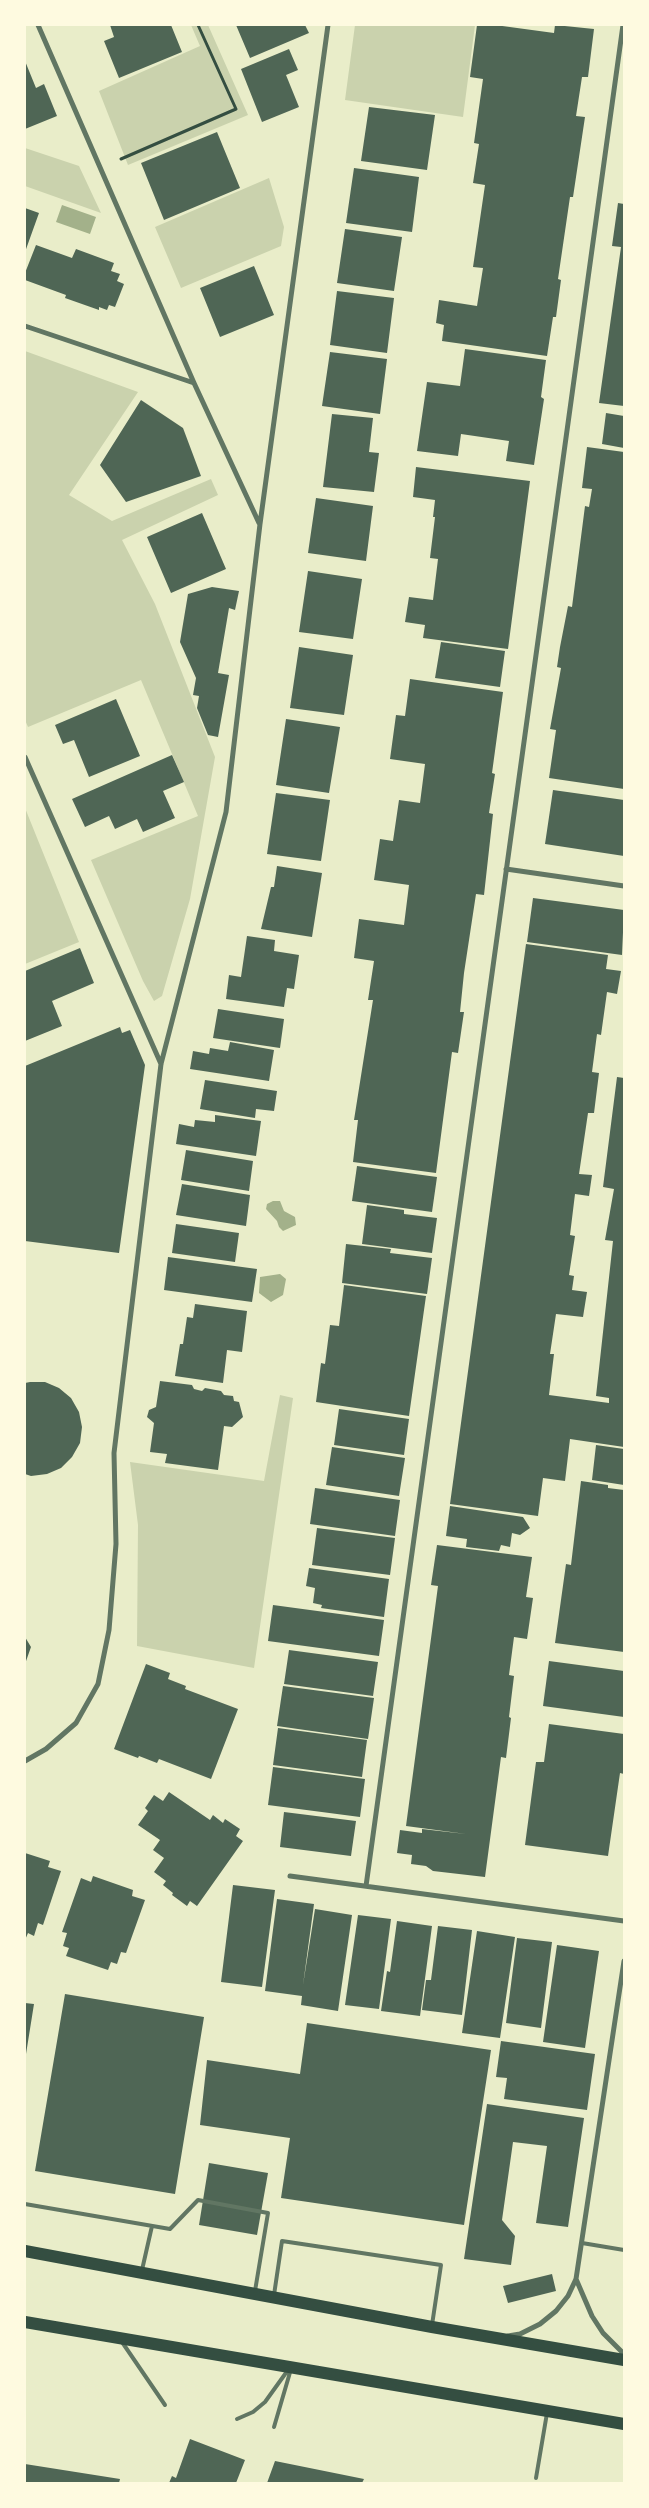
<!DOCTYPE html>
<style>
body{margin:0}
#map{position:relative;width:649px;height:2508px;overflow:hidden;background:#e9edc9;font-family:"Roboto Serif",serif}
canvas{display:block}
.frame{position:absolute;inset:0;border:26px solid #fefae0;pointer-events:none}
</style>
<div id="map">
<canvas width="649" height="2508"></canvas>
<div class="frame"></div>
</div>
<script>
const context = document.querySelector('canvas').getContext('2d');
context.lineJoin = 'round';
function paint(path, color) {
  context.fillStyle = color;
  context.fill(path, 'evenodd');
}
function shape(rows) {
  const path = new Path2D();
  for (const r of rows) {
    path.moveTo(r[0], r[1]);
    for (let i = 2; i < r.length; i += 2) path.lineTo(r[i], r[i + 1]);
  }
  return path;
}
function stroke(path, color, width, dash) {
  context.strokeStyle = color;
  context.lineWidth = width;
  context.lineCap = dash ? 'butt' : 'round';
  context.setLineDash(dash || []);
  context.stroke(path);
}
paint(shape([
 [191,25,208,25,248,115,128,165,99,91,200,46],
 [355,25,475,25,463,117,345,100],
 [25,148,79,166,101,213,25,186],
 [269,178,284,227,281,246,181,288,155,227],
 [25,351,138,392,69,495,112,521,211,479,218,495,122,540,155,604,215,757,190,899,162,996,154,1001,143,981,91,860,198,816,141,680,28,727,25,720],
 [25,808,79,942,25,964],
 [280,1395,293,1398,254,1668,137,1646,138,1525,130,1462,264,1481]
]), '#cad2ad');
paint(shape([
 [62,205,96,217,90,234,56,222],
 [273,1201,280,1201,284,1211,295,1217,296,1225,283,1231,279,1227,277,1221,266,1209,267,1204],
 [280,1274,286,1279,283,1295,271,1302,259,1293,260,1277]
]), '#a3b18a');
paint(shape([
 [110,25,171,25,182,52,119,78,104,41,114,37],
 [236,25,305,25,309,33,250,58],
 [477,25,495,25,554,33,555,25,594,29,588,77,582,77,576,116,585,117,573,197,570,197,558,279,561,280,556,317,553,317,547,356,442,341,444,325,436,323,439,300,477,306,483,268,473,267,485,185,473,183,479,144,474,143,483,79,470,77],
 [289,49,298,70,286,75,299,107,262,122,241,69],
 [25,61,36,88,44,84,57,116,25,129],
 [369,107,435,115,427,170,361,161],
 [217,132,240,188,164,220,141,163],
 [354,168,419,177,412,232,346,223],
 [618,203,624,204,624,406,599,403,621,247,612,246],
 [25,208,39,213,25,252],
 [345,229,402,237,394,291,337,283],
 [36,245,72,258,76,249,114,263,111,271,120,274,117,281,124,284,115,307,109,305,107,310,99,307,99,310,65,298,66,295,25,280,25,273],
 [254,266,274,315,220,337,200,288],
 [337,291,394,298,387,353,330,345],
 [465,349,546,360,541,397,544,399,534,465,506,461,509,441,461,434,458,456,417,451,427,382,460,386],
 [330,352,387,359,380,414,322,406],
 [141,400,183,428,201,476,126,502,100,465],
 [606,413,624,416,624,448,602,444],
 [332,414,373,418,369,452,379,453,374,492,323,487],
 [587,447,624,452,624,789,549,778,556,730,550,729,561,668,557,667,560,647,568,606,572,607,585,506,589,507,592,489,582,488],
 [416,467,530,481,508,649,423,638,425,625,405,622,409,597,433,600,438,559,430,558,435,517,433,517,435,500,413,497],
 [316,498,373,506,366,561,308,553],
 [202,513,226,569,171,593,147,537],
 [308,571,362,579,353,639,299,632],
 [212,587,239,591,235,610,229,608,218,673,229,675,218,737,208,735,197,708,199,696,193,695,196,678,180,642,188,594],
 [441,642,505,651,500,687,435,678],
 [299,647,353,655,344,715,290,708],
 [410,679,503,692,492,773,495,774,489,813,493,814,484,895,476,894,464,973,460,1012,464,1012,458,1053,452,1052,436,1173,353,1162,358,1120,354,1120,373,1000,368,1000,374,961,354,958,359,919,404,925,409,885,374,880,380,839,393,841,399,800,420,803,425,764,390,759,396,715,405,716],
 [116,699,140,756,89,777,74,740,63,744,55,725],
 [286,719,340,727,329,793,276,785],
 [172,755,184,782,163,791,175,818,143,832,137,819,115,829,109,816,85,827,72,799],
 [553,790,624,800,624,856,545,844],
 [276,793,330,800,321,861,267,854],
 [277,866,322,873,312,937,261,929,271,887,274,887],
 [533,898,624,910,622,955,527,942],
 [247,936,275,940,274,951,299,955,294,989,287,988,284,1007,226,999,229,975,241,977],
 [526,944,608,955,606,969,621,971,617,994,607,992,601,1035,597,1034,592,1072,599,1073,594,1113,588,1113,579,1174,592,1175,589,1196,575,1194,570,1235,575,1236,569,1275,574,1276,572,1290,587,1292,583,1317,556,1314,550,1354,554,1354,549,1395,609,1403,609,1398,596,1396,613,1241,605,1240,614,1189,603,1187,617,1077,624,1078,624,1447,570,1439,565,1481,543,1478,538,1516,450,1504],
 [80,948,94,983,52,1001,62,1026,25,1041,25,971],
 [218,1009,284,1019,280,1048,213,1038],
 [120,1027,122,1033,130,1030,145,1065,119,1253,25,1241,25,1066],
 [230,1042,274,1050,269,1081,190,1069,193,1051,209,1054,210,1048,228,1051],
 [205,1080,277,1091,274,1111,256,1109,255,1118,200,1109],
 [215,1115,261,1121,256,1156,176,1144,179,1124,194,1127,195,1120,215,1122],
 [186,1150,253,1161,249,1191,181,1180],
 [357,1166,437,1177,432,1212,352,1201],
 [182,1184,250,1195,246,1226,176,1215],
 [367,1205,404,1210,404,1214,437,1218,432,1253,362,1244],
 [176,1224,239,1233,235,1262,172,1253],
 [346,1244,391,1249,390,1253,432,1258,427,1294,342,1283],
 [168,1257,257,1269,252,1302,164,1290],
 [344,1285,426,1296,409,1416,316,1402,321,1363,325,1364,330,1325,339,1326],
 [195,1304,247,1311,242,1352,227,1350,223,1383,175,1376,180,1344,183,1344,187,1317,193,1318],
 [160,1381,192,1385,194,1389,202,1391,205,1388,221,1391,224,1395,233,1396,234,1401,239,1402,243,1417,232,1427,224,1426,218,1470,165,1463,167,1454,150,1452,154,1423,147,1417,149,1410,156,1407],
 [30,1382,45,1382,59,1388,71,1398,79,1412,82,1427,80,1443,72,1457,61,1468,47,1474,31,1476,25,1474,25,1383],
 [339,1409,409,1419,404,1455,334,1445],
 [596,1445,624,1449,624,1485,592,1480],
 [332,1447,405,1458,399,1496,326,1485],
 [581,1481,608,1485,608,1488,624,1490,624,1652,555,1643,566,1564,571,1565],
 [315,1488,400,1500,395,1536,310,1524],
 [450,1506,523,1517,530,1528,520,1535,512,1533,510,1547,501,1545,499,1551,466,1547,467,1539,446,1536],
 [317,1528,395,1538,390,1575,312,1565],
 [437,1545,532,1557,526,1597,533,1598,527,1639,514,1637,509,1675,514,1676,509,1717,511,1718,506,1758,501,1757,485,1877,433,1871,426,1866,411,1864,412,1855,397,1853,400,1830,422,1833,422,1829,466,1834,406,1826,438,1586,431,1585],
 [309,1568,389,1579,384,1617,321,1608,322,1605,313,1603,315,1588,306,1586],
 [273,1605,384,1620,379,1656,268,1641],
 [25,1637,31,1647,25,1664],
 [289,1650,378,1662,373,1696,284,1684],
 [549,1661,624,1671,624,1717,543,1706],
 [146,1664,170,1673,168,1679,186,1686,185,1689,238,1709,211,1779,159,1759,157,1763,139,1756,138,1758,114,1749],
 [283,1686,374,1698,368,1739,277,1726],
 [549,1724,624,1734,624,1774,620,1773,608,1856,525,1845,536,1762,544,1762],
 [278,1728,367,1740,362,1777,273,1765],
 [273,1767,365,1779,360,1817,268,1805],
 [169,1792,210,1820,213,1815,223,1823,225,1819,240,1829,236,1836,243,1841,197,1906,190,1901,187,1906,172,1895,173,1893,163,1885,166,1881,154,1872,164,1858,153,1850,160,1840,138,1825,148,1811,145,1808,154,1795,163,1801],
 [284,1812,356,1821,351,1856,280,1847],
 [25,1853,50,1861,48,1867,61,1871,43,1925,38,1923,34,1936,28,1933,25,1940],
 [93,1876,133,1890,132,1896,145,1900,126,1953,121,1952,117,1964,111,1962,108,1970,66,1956,69,1948,63,1946,67,1933,62,1932,81,1878,91,1882],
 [233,1885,275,1890,262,1987,221,1982],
 [277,1899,314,1904,303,1985,315,1909,352,1915,338,2011,301,2005,302,1996,265,1991],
 [358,1915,391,1919,379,2009,345,2005],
 [397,1921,432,1926,420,2016,381,2011,387,1971,390,1972],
 [438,1926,472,1930,462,2015,422,2010,426,1980,431,1980],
 [477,1931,515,1937,500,2038,462,2033],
 [517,1938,552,1942,541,2028,506,2023],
 [557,1945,599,1951,585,2048,543,2042],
 [65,1994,204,2017,175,2194,35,2171],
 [25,2003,34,2004,26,2054,25,2054],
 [307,2023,491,2050,464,2225,281,2198,290,2138,200,2125,207,2060,300,2074],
 [501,2041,595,2054,587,2110,504,2099,507,2078,496,2077],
 [487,2104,584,2118,568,2227,536,2223,547,2146,513,2142,502,2220,515,2236,511,2265,464,2259],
 [209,2163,268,2173,257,2235,199,2225],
 [552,2274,556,2291,508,2303,503,2286],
 [190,2439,245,2460,236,2483,169,2483,172,2476,176,2478],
 [275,2461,364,2479,362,2483,267,2483],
 [25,2464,120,2479,119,2483,25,2483]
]), '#4f6655');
stroke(shape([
 [121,159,236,109,198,25]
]), '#344e41', 3);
stroke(shape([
 [25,2204,170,2229,198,2200,268,2213,255,2291],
 [582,2243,624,2250],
 [142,2270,152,2226],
 [274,2295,282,2241,441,2265,432,2325],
 [122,2342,165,2405],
 [237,2419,253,2412,265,2402,288,2370],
 [274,2427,291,2369],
 [536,2478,547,2413]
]), '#617663', 4);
stroke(shape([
 [38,25,194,383,259,523],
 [25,326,194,383],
 [25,757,161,1064],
 [506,869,624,886],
 [25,1761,46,1749,76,1723,98,1684,109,1630,116,1544,114,1453,161,1064,226,812,260,524,328,25],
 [290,1876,624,1921],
 [366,1886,623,25],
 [576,2279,592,2316,603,2333,624,2354],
 [508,2336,520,2334,540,2324,556,2311,568,2296,576,2279,624,1961]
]), '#617663', 5);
stroke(shape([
 [25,2251,432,2327,624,2360],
 [25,2322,624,2424]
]), '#344e41', 12);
</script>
